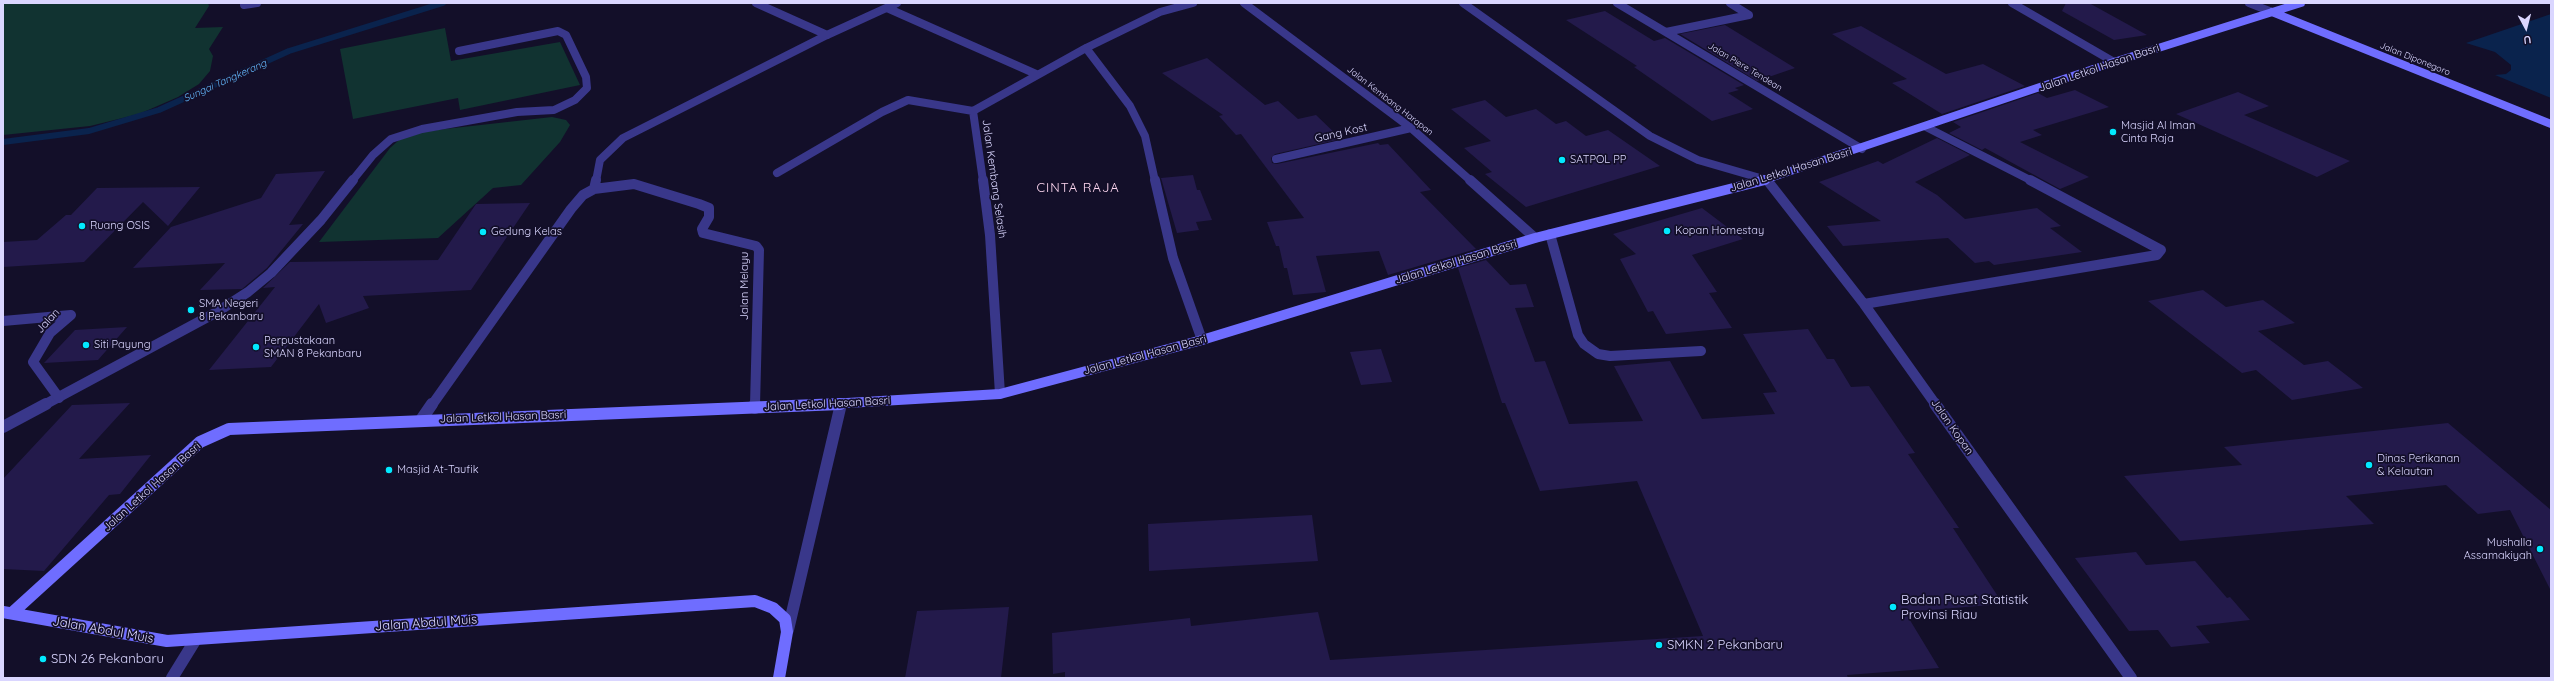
<!DOCTYPE html>
<style>
body{margin:0}
#map{position:relative;width:2554px;height:681px;overflow:hidden;background:#130f29;font-family:Quicksand,sans-serif}
canvas{display:block}
.frame{position:absolute;inset:0;border:4px solid #dad6ff;pointer-events:none}
.north{position:absolute;left:2506px;top:8px;width:40px;height:40px;-webkit-text-stroke:3px #130f29;paint-order:stroke;rotate:173deg;font-size:11px;font-weight:700;line-height:16px;text-align:center;color:#dad6ff}
.north::after{content:'';display:block;margin:auto;width:14px;height:18px;background:#dad6ff;clip-path:polygon(50% 0,100% 100%,50% 72%,0 100%)}
</style>
<div id="map">
<canvas width="2554" height="681"></canvas>
<div class="frame"></div>
<div class="north">U</div>
</div>
<script>
const context = document.querySelector('canvas').getContext('2d');
context.lineJoin = 'round';
function paint(path, color) {
  context.fillStyle = color;
  context.fill(path, 'evenodd');
}
function shape(rows) {
  const path = new Path2D();
  for (const r of rows) {
    path.moveTo(r[0], r[1]);
    for (let i = 2; i < r.length; i += 2) path.lineTo(r[i], r[i + 1]);
  }
  return path;
}
function stroke(path, color, width, dash) {
  context.strokeStyle = color;
  context.lineWidth = width;
  context.lineCap = dash ? 'butt' : 'round';
  context.setLineDash(dash || []);
  context.stroke(path);
}
function label(font, color, halo, rows, align = 'center') {
  context.font = font + ' Quicksand,sans-serif';
  context.lineWidth = 3.5;
  context.setLineDash([]);
  context.textBaseline = 'middle';
  context.strokeStyle = halo;
  context.fillStyle = color;
  for (const [text, x, y, turn = 0] of rows) {
    context.save();
    context.translate(x, y);
    context.rotate((+turn || 0) * Math.PI / 180);
    context.textAlign = isNaN(turn) ? turn : align;
    if (halo) context.strokeText(text, 0, 0);
    context.fillText(text, 0, 0);
    context.restore();
  }
}
paint(shape([
 [3,3,208,3,209,6,195,28,223,27,209,49,213,56,210,71,199,84,178,97,139,114,90,126,3,135],
 [445,28,451,61,560,42,580,85,460,110,458,98,353,119,340,49],
 [552,117,566,120,570,125,560,142,521,185,493,188,438,238,319,242,390,148,399,140,416,133,445,129]
]), '#113331');
paint(shape([
 [2551,14,2551,98,2495,75,2506,74,2511,70,2511,65,2495,52,2466,43]
]), '#0a234d');
stroke(shape([
 [3,142,89,131,159,110,289,51,443,3]
]), '#0a234d', 6);
paint(shape([
 [2066,3,2089,3,2147,35,2114,40,2062,11],
 [1605,11,1654,41,1665,38,1744,85,1735,88,1739,90,1728,93,1753,109,1712,121,1634,67,1637,66,1566,20],
 [1725,25,1795,68,1757,81,1680,34],
 [1861,26,1946,74,1983,64,2025,86,1942,114,1892,83,1907,79,1832,34],
 [1207,58,1265,105,1278,101,1298,119,1316,115,1341,139,1275,154,1271,158,1272,163,1277,164,1378,143,1380,145,1388,144,1431,190,1420,192,1476,249,1388,275,1379,251,1316,256,1326,292,1293,295,1287,268,1284,268,1279,246,1276,246,1267,222,1304,218,1241,134,1236,135,1219,116,1223,115,1162,73],
 [2075,90,2109,107,2033,130,2042,135,2020,142,2089,177,2060,189,1985,148,1982,150,1949,133,1961,127,1953,122,2038,93,2047,98],
 [2238,92,2269,106,2244,115,2350,161,2317,177,2176,114],
 [1485,100,1506,117,1536,109,1556,124,1566,121,1586,136,1608,130,1660,166,1526,207,1485,174,1492,172,1464,148,1491,141,1451,109],
 [1937,138,1970,155,1915,182,1937,195,1965,219,2037,208,2061,226,2050,228,2082,252,1994,265,1989,261,1975,263,1948,238,1843,246,1827,226,1881,221,1819,182,1878,161,1883,164],
 [325,171,289,225,303,224,267,268,242,289,200,290,225,263,133,268,171,227,261,198,276,174],
 [1193,175,1197,190,1200,190,1212,220,1196,222,1199,230,1177,233,1161,178],
 [200,187,168,226,143,202,84,262,3,267,3,242,37,240,66,215,71,215,97,188],
 [530,203,471,290,363,296,369,308,326,323,319,304,271,367,209,370,275,287,263,288,290,262,438,260,476,204],
 [1702,208,1743,239,1692,255,1717,292,1709,293,1732,328,1666,334,1653,311,1648,312,1620,259,1636,254,1613,234],
 [1486,260,1510,285,1526,284,1534,307,1515,308,1535,362,1545,361,1569,424,1643,421,1614,366,1670,361,1702,419,1775,414,1763,393,1777,392,1743,334,1808,329,1827,359,1834,359,1851,387,1869,386,1915,453,1908,454,1959,528,1953,528,2003,604,1905,612,1939,668,1847,675,1848,678,1065,678,1065,672,1053,674,1052,633,1190,618,1191,626,1318,612,1330,660,1703,636,1637,481,1540,491,1505,403,1502,403,1458,268],
 [2203,290,2226,307,2263,300,2295,323,2258,331,2304,365,2328,361,2363,388,2292,400,2256,370,2242,373,2148,301],
 [127,327,98,360,44,363,75,330],
 [1381,349,1392,382,1361,385,1350,352],
 [130,403,79,459,151,455,120,494,109,495,44,571,3,569,3,479,72,405],
 [2448,423,2551,510,2551,591,2510,510,2478,514,2446,485,2346,496,2374,524,2180,541,2124,476,2242,465,2224,447],
 [1312,515,1318,561,1149,571,1148,524],
 [2136,552,2146,565,2195,561,2227,598,2230,597,2250,620,2196,626,2210,643,2171,647,2158,630,2129,631,2075,558],
 [1009,607,1001,678,905,678,917,611]
]), '#231a4b');
stroke(shape([
 [1463,3,1650,136,1698,160,1767,180],
 [352,181,373,155,391,139,422,129,517,112,554,110,575,100,587,88,586,77,566,35,558,31,459,51]
]), '#39378a', 8);
stroke(shape([
 [44,405,217,312,248,292,271,273,321,220,353,180]
]), '#39378a', 10);
stroke(shape([
 [3,427,46,404],
 [172,678,196,639]
]), '#39378a', 12);
stroke(shape([
 [756,3,827,35],
 [1244,3,1411,128,1471,181],
 [1617,3,1862,149],
 [2012,3,2114,62],
 [2249,3,2272,12],
 [244,5,257,3],
 [887,8,1036,74],
 [1666,32,1749,15,1730,3],
 [1086,48,1130,106,1145,136,1155,181],
 [973,111,983,181],
 [973,111,1086,48,1160,12,1193,3],
 [1926,127,2032,181],
 [1276,159,1411,128],
 [777,173,882,112,908,100,973,111],
 [1767,180,1768,181],
 [596,181,600,160,623,138,827,35,897,3]
]), '#39378a', 8);
stroke(shape([
 [983,180,990,235,1000,394],
 [1155,180,1173,258,1202,340],
 [1470,180,1535,238],
 [1767,180,1864,304,1936,405],
 [594,189,634,184,699,204,709,208,709,217,702,229,703,233,756,246,759,250,755,405],
 [1550,234,1578,335,1584,344,1598,354,1610,356,1701,351],
 [1864,304,2157,255,2161,250,2030,180],
 [3,321,71,315,50,333,33,362,59,398],
 [432,405,571,209,583,195,594,189,596,180]
]), '#39378a', 10);
stroke(shape([
 [1935,404,2131,678],
 [755,408,755,404],
 [421,420,432,404],
 [788,630,841,404]
]), '#39378a', 12);
stroke(shape([
 [2272,12,2551,124],
 [1761,181,2114,62,2301,3]
]), '#6f6dff', 8);
stroke(shape([
 [813,405,1000,394,1202,340,1535,238,1765,180]
]), '#6f6dff', 10);
stroke(shape([
 [3,612,167,641,755,601,773,608,785,619,787,632,779,678],
 [12,613,200,442,229,429,840,404]
]), '#6f6dff', 12);
for (const [x, y, r, color] of [
 [2113,132,4,"#02e9ff"],
 [1562,160,4,"#02e9ff"],
 [82,226,4,"#02e9ff"],
 [1667,231,4,"#02e9ff"],
 [483,232,4,"#02e9ff"],
 [191,310,4,"#02e9ff"],
 [86,345,4,"#02e9ff"],
 [256,347,4,"#02e9ff"],
 [2369,465,4,"#02e9ff"],
 [389,470,4,"#02e9ff"],
 [2540,549,4,"#02e9ff"],
 [1893,607,4,"#02e9ff"],
 [1659,645,4,"#02e9ff"],
 [43,659,4,"#02e9ff"]
]) {
  const dot = new Path2D();
  dot.arc(x, y, r, 0, 2 * Math.PI);
  context.fillStyle = color;
  context.fill(dot);
  stroke(dot, '#130f29', 1.5);
}
label('9px', '#dad6ff', '#130f29', [
 ["Jalan Diponegoro",2415,59,22],
 ["Jalan Piere Tendean",1745,67,31],
 ["Jalan Kembang Harapan",1390,101,38]
]);
label('italic 10px', '#64baff', '#130f29', [
 ["Sungai Tangkerang",225,81,-24]
]);
label('11px', '#dad6ff', '#130f29', [
 ["Jalan Letkol Hasan Basri",2099,68,-19],
 ["Gang Kost",1341,133,-13],
 ["Jalan Letkol Hasan Basri",1791,170,-17],
 ["Jalan Kembang Selasih",994,179,82],
 ["Jalan Letkol Hasan Basri",1456,262,-17],
 ["Jalan Melayu",745,286,-90],
 ["Jalan",48,321,-47],
 ["Jalan Letkol Hasan Basri",1145,355,-15],
 ["Jalan Letkol Hasan Basri",827,404,-3],
 ["Jalan Letkol Hasan Basri",503,417,-2],
 ["Jalan Kopan",1952,427,55],
 ["Jalan Letkol Hasan Basri",152,487,-42]
]);
label('11px', '#dad6ff', '#130f29', [
 ["Masjid Al Iman",2121,126],
 ["Cinta Raja",2121,139],
 ["SATPOL PP",1570,160],
 ["Ruang OSIS",90,226],
 ["Kopan Homestay",1675,231],
 ["Gedung Kelas",491,232],
 ["SMA Negeri",199,304],
 ["8 Pekanbaru",199,317],
 ["Perpustakaan",264,341],
 ["SMAN 8 Pekanbaru",264,354],
 ["Siti Payung",94,345],
 ["Dinas Perikanan",2377,459],
 ["& Kelautan",2377,472],
 ["Masjid At-Taufik",397,470],
 ["Mushalla",2532,543,"right"],
 ["Assamakiyah",2532,556,"right"]
], 'left');
context.letterSpacing = '1px';
label('13px', '#ffd8f1', '#130f29', [
 ["CINTA RAJA",1078,188]
]);
context.letterSpacing = '0px';
label('13px', '#dad6ff', '#130f29', [
 ["Badan Pusat Statistik",1901,600],
 ["Provinsi Riau",1901,615],
 ["SMKN 2 Pekanbaru",1667,645],
 ["SDN 26 Pekanbaru",51,659]
], 'left');
label('13px', '#dad6ff', '#130f29', [
 ["Jalan Abdul Muis",426,623,-4],
 ["Jalan Abdul Muis",103,630,10]
]);
</script>
